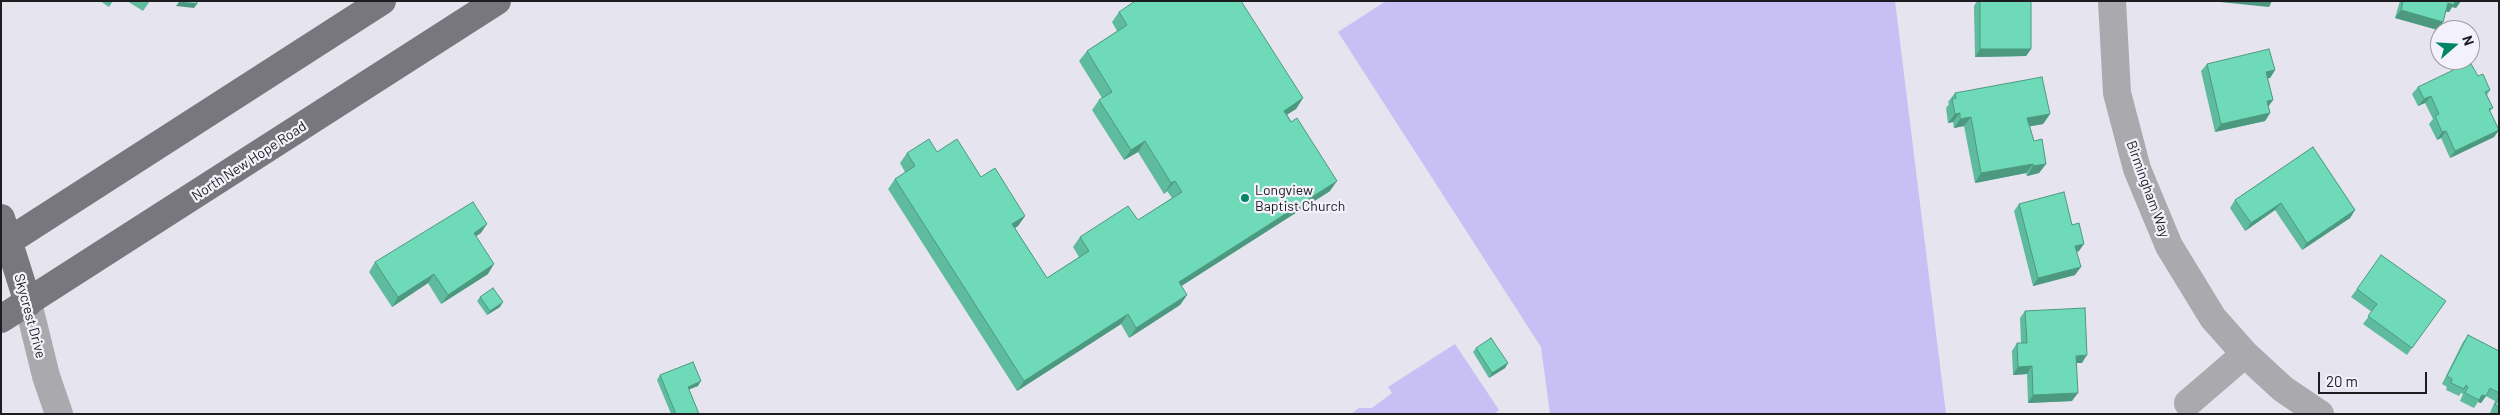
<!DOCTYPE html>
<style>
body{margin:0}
#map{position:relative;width:2500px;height:415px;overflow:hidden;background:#e6e4ee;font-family:Barlow,sans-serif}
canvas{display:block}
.frame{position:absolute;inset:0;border:2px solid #1d1c20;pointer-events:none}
.north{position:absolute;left:2430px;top:20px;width:50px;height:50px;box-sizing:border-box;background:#f3f2fc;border:1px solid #9d9ca4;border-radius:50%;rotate:71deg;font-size:14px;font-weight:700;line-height:20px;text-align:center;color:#1d1c20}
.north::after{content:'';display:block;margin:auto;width:18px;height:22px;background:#028466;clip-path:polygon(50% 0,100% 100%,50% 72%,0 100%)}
.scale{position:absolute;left:2318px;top:372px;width:109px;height:22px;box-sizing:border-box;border:2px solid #1d1c20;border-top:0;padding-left:6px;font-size:15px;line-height:18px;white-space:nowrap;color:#1d1c20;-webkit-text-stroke:4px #f3f2fc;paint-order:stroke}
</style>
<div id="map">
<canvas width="2500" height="415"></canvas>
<div class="frame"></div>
<div class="north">N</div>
<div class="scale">20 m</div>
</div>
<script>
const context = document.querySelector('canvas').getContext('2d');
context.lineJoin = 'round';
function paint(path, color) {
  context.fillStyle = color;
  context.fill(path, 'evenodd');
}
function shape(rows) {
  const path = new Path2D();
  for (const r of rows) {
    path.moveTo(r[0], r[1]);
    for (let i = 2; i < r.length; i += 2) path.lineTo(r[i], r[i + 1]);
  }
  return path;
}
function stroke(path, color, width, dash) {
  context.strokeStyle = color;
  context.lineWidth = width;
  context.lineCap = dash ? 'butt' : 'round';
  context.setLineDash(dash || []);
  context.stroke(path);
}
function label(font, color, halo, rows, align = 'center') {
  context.font = font + ' Barlow,sans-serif';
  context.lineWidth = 4.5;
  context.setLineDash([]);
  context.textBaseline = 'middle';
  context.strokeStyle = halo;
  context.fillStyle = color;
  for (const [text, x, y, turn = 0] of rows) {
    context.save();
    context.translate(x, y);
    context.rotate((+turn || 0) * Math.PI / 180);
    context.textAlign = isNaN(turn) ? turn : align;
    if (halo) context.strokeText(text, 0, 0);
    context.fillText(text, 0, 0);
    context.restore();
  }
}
paint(shape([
 [1386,1,1895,1,1946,414,1550,414,1541,347,1338,32],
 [1455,344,1499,410,1494,414,1351,414,1359,408,1372,408,1392,393,1388,387]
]), '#c8c0f4');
stroke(shape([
 [2112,1,2117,93,2137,169,2169,246,2213,318,2245,354,2283,389,2320,414],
 [2188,403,2245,354]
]), '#aaa9ae', 28);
stroke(shape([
 [28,303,46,376,59,414]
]), '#aaa9ae', 28);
stroke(shape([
 [1,218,28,303],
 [1,246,382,1],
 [1,319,497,1]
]), '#78777e', 28);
paint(shape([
 [100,1,113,1,109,7],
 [127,1,150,1,143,11],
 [1977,1,2031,1,2031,49,2026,56,1975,57,1974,6],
 [2400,1,2461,1,2456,8,2452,7,2449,12,2446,11,2443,22,2438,30,2395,18],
 [1119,12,1303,98,1296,109,1287,114,1330,191,1181,286,1187,295,1180,305,1129,338,1121,324,1017,391,888,189,895,179,905,172,900,163,907,153,937,152,981,177,1025,216,1018,226,1015,228,1047,278,1079,257,1073,247,1080,237,1138,220,1172,198,1167,191,1164,194,1138,152,1124,160,1092,110,1099,100,1102,98,1079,61,1087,51,1117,31,1112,22],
 [2207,64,2275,70,2270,78,2268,78,2273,100,2268,106,2270,113,2265,121,2215,132,2201,71],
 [2478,76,2490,90,2487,95,2493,108,2490,111,2499,130,2494,137,2450,158,2441,138,2437,140,2429,124,2433,119,2425,103,2418,106,2412,94,2418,87],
 [1955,93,2050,114,2043,124,2030,126,2034,141,2046,164,2039,173,2027,176,2026,173,1975,183,1964,126,1954,128,1953,122,1948,123,1946,108,1949,104,1948,102],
 [2313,147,2355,210,2350,218,2302,250,2275,210,2245,231,2230,208,2235,200],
 [2019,204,2079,251,2077,252,2075,275,2033,286,2014,211],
 [481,233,476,236,488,274,441,304,428,283,392,307,369,272,375,262],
 [2357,289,2446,301,2407,355,2363,324,2372,312,2351,297],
 [480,297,500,307,487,315,477,301],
 [2025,311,2082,363,2076,363,2072,401,2028,403,2027,374,2013,375,2012,351,2017,343,2021,343,2020,318],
 [2468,335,2499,351,2499,414,2492,414,2490,413,2495,401,2486,396,2481,403,2478,402,2474,408,2460,401,2463,394,2461,393,2459,396,2446,390,2447,387,2442,384,2463,342],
 [1476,348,1508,363,1505,368,1489,378,1473,352],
 [660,375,698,386,689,389,699,414,671,414,657,380]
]), '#5fbb9d');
paint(shape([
 [2221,1,2272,1,2269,7,2220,2],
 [2454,1,2461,1,2456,8,2452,7,2449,12,2443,11,2448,3],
 [179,2,197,4,194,8,176,6],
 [2401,10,2443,22,2438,30,2395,18],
 [1980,49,2031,49,2026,56,1975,57],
 [2275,70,2270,78,2261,79,2266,72],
 [2431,96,2425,103,2418,106,2424,99],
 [1303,98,1296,109,1277,121,1284,111],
 [2273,100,2268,107,2267,101],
 [1960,113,1953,122,1948,123,1955,114],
 [2270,113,2265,121,2215,132,2221,124],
 [2050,114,2043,124,2021,128,2027,118],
 [1971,117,1964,126,1954,128,1960,119],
 [2499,130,2494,137,2450,158,2455,151],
 [2446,131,2441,138,2437,140,2442,132],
 [1145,141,1138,152,1124,160,1131,150],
 [2033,164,2026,173,1975,183,1981,173],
 [2046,164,2039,173,2027,176,2033,166],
 [1175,181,1167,191,1164,194,1171,183],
 [1337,181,1330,191,1172,292,1179,282],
 [2281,203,2275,210,2245,231,2251,223],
 [2355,210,2350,218,2302,250,2307,243],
 [1025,216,1018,226,1005,234,1012,224],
 [487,224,481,233,467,242,474,233],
 [2084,244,2079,251,2070,253,2075,246],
 [494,264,488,274,441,304,448,295],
 [2081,267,2075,275,2033,286,2038,278],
 [434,274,428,283,392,307,398,297],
 [1187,295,1180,305,1129,338,1136,328],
 [503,302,500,307,487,315,490,311],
 [1128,314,1121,324,1017,391,1024,381],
 [2087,355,2082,363,2070,363,2076,356],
 [1508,363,1505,368,1489,378,1492,373],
 [2032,366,2027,374,2013,375,2018,367],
 [701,381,698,386,685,391,688,387],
 [2078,393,2072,401,2028,403,2033,395],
 [2482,395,2486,396,2481,403,2478,402]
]), '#4d9980');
const building = shape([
 [179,1,197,1,197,4,179,2,179,1],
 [1135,1,1241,1,1303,98,1284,111,1291,122,1297,118,1337,181,1179,282,1187,295,1136,328,1128,314,1024,381,895,179,915,166,907,153,929,139,937,152,957,139,981,177,995,168,1025,216,1012,224,1047,278,1089,251,1080,237,1128,206,1138,220,1182,192,1175,181,1171,183,1145,141,1131,150,1099,100,1112,92,1087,51,1127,25,1119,12,1135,1],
 [1980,1,2031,1,2031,49,1980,49,1980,1],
 [2403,1,2455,1,2454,5,2448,3,2443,22,2401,10,2403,1],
 [2269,49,2275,70,2266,72,2273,100,2267,101,2270,113,2221,124,2207,64,2269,49],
 [2470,62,2478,76,2483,74,2490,90,2485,92,2493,108,2489,109,2499,130,2455,151,2446,131,2442,132,2435,116,2439,114,2431,96,2424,99,2418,87,2470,62],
 [2042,77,2050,114,2027,118,2034,141,2042,139,2046,164,2033,166,2033,164,1981,173,1971,117,1960,119,1960,113,1955,114,1952,99,1956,98,1955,93,2042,77],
 [2313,147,2355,210,2307,243,2281,203,2251,223,2235,200,2313,147],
 [2064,192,2072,225,2079,223,2084,244,2075,246,2081,267,2038,278,2019,204,2064,192],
 [473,202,487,224,474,233,494,264,448,295,434,274,398,297,375,262,473,202],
 [2381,255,2446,301,2412,348,2368,316,2377,304,2357,289,2381,255],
 [493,288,503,302,490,311,480,297,493,288],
 [2085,308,2087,355,2076,356,2078,393,2033,395,2032,366,2018,367,2017,343,2027,343,2025,311,2085,308],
 [2468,335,2499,351,2499,393,2490,388,2486,396,2482,395,2479,400,2465,393,2468,387,2466,385,2464,389,2451,383,2452,379,2447,376,2468,335],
 [1491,338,1508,363,1492,373,1476,348,1491,338],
 [693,362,701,381,688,387,699,414,676,414,660,375,693,362],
 [2499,397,2499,407,2495,405,2499,397]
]);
paint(building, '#6edab7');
stroke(building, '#4d9980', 1);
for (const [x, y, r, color] of [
 [1245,198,5,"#028466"]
]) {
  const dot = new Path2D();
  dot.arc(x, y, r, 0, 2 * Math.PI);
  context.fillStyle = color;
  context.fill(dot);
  stroke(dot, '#f3f2fc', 2);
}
label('14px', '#1d1c20', '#f3f2fc', [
 ["North New Hope Road",249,161,-33],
 ["Birmingham Way",2148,189,70],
 ["Skycrest Drive",30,316,75]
]);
label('14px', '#1d1c20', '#f3f2fc', [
 ["Longview",1255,190],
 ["Baptist Church",1255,206]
], 'left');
</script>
